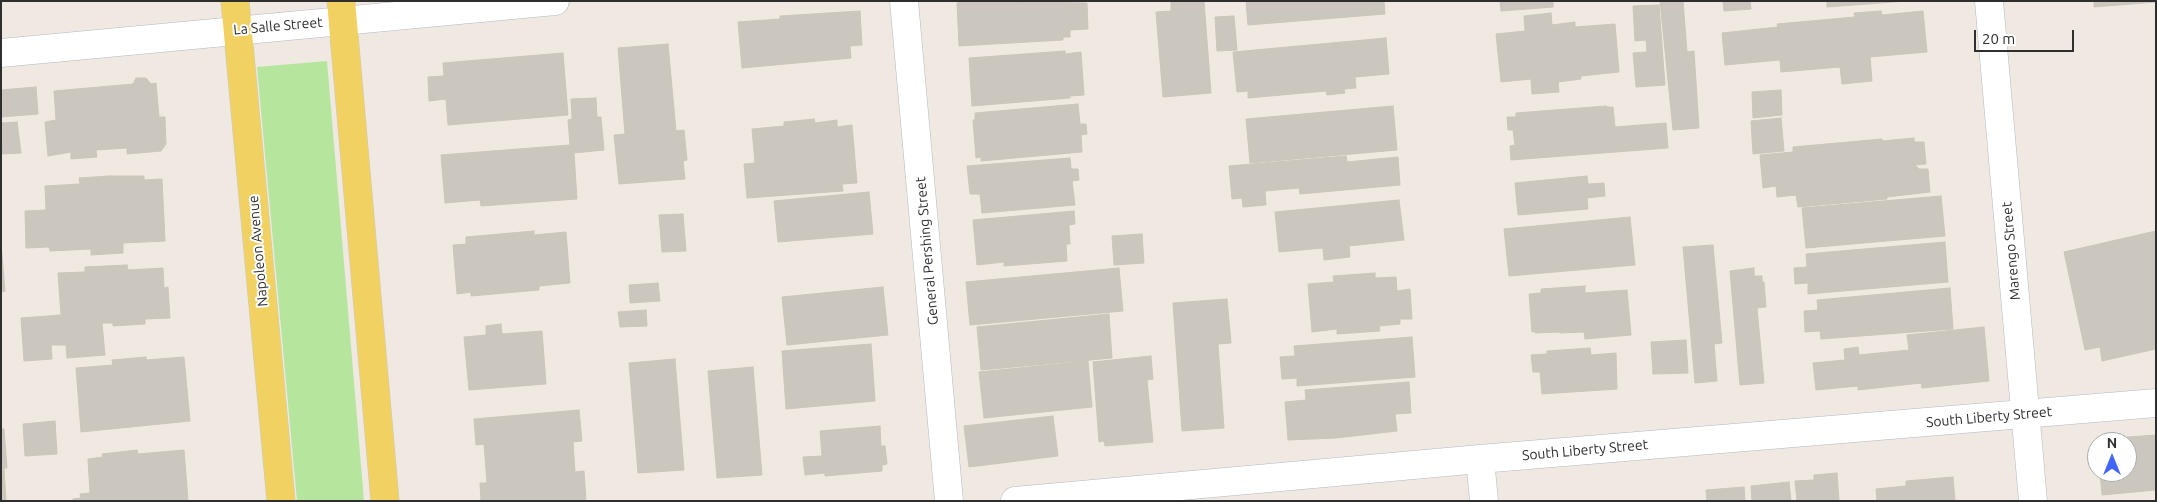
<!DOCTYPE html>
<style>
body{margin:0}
#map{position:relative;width:2157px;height:502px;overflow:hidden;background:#efe9e1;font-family:Ubuntu,sans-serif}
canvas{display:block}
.frame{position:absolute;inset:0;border:2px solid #2e2e2e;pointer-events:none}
.north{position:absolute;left:2087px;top:432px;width:50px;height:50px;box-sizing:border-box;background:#fff;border:1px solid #ababab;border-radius:50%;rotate:0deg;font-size:14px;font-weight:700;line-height:20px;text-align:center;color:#2e2e2e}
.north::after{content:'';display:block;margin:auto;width:18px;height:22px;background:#4264fb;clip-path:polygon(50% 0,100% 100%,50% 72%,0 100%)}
.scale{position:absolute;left:1974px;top:30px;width:100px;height:22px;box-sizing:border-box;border:2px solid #2e2e2e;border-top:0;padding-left:6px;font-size:15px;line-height:18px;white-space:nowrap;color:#2e2e2e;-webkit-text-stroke:4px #fff;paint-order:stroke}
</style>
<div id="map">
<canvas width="2157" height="502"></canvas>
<div class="frame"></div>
<div class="north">N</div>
<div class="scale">20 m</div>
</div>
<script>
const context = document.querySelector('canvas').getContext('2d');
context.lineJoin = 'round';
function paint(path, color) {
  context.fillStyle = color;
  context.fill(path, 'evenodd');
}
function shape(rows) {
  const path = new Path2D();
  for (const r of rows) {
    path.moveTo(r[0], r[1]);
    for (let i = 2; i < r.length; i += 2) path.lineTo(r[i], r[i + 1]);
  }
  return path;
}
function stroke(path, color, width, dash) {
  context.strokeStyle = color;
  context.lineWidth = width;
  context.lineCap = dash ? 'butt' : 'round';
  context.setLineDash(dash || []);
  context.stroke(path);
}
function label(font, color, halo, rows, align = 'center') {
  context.font = font + ' Ubuntu,sans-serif';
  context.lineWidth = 4;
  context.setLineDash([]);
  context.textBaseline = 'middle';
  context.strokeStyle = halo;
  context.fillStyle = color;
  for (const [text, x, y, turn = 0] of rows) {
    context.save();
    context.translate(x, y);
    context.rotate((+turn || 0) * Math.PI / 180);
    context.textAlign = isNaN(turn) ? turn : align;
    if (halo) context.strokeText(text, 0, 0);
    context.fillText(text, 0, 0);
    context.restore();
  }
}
paint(shape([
 [327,61,364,501,297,501,257,67]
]), '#b6e59e');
const building = shape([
 [964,1,1087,3,1088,29,1070,30,1070,37,1063,37,1063,40,959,46,957,3,964,1],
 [1171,1,1204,1,1211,93,1163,97,1156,12,1171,11,1171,1],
 [1246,1,1384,1,1385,14,1248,25,1246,1],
 [1500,1,1553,1,1553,7,1501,11,1500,1],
 [1660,1,1683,1,1687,52,1694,51,1699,128,1673,130,1660,1],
 [1723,1,1750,1,1751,9,1724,11,1723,1],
 [1827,1,1907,1,1827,7,1827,1],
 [2094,1,2156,1,2156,2,2094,7,2094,1],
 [1659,5,1665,85,1636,87,1633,53,1647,52,1646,40,1635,41,1633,6,1659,5],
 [860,11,862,45,850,46,851,58,742,68,738,22,780,19,780,16,860,11],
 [1881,11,1882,15,1923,11,1927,52,1870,57,1872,81,1842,84,1840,67,1781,72,1780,60,1725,65,1722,33,1778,27,1777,24,1855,17,1854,13,1881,11],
 [1551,13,1552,25,1575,22,1575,27,1615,24,1619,72,1581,76,1581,79,1558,82,1559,92,1532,94,1531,79,1501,82,1496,34,1525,31,1524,16,1551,13],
 [1234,16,1237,50,1217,51,1215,17,1234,16],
 [1386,38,1389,74,1355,77,1356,88,1344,89,1345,93,1327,95,1326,91,1248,98,1248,91,1237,92,1233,52,1386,38],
 [668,44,676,131,684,130,687,160,683,161,685,179,619,184,614,135,625,134,618,48,668,44],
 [1065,51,1065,54,1081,52,1084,95,1070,96,1070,98,972,106,969,58,1065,51],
 [563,53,568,115,448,125,446,99,429,101,428,77,444,76,443,63,563,53],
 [136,78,146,78,151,84,156,83,159,117,165,117,166,144,161,151,127,154,127,148,96,150,97,157,71,159,71,152,48,156,45,122,56,120,54,91,133,84,136,78],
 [36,87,38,114,1,117,1,90,36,87],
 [1781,90,1782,115,1753,118,1752,92,1781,90],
 [596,98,597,117,601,117,604,150,574,153,577,199,481,206,480,200,445,203,441,155,570,145,568,120,572,119,571,99,596,98],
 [1078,104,1080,124,1086,124,1087,134,1081,135,1082,152,981,161,981,157,976,158,973,120,975,120,975,113,1078,104],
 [1393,106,1397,150,1250,163,1246,119,1393,106],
 [1606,106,1606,107,1613,107,1615,127,1666,123,1668,148,1511,160,1510,146,1515,145,1513,130,1508,130,1507,117,1516,117,1516,113,1606,106],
 [1781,118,1784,151,1753,154,1751,121,1781,118],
 [814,119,815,123,837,120,837,127,852,125,857,183,842,184,843,191,747,198,744,164,755,163,752,129,784,126,784,122,814,119],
 [17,122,21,153,2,154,1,123,17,122],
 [1914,138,1914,142,1924,142,1926,164,1915,165,1919,169,1928,169,1930,192,1887,197,1887,199,1798,207,1796,195,1777,197,1776,186,1763,188,1760,155,1793,152,1793,147,1882,139,1882,141,1914,138],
 [1346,156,1347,162,1398,157,1400,185,1300,194,1299,188,1265,191,1266,205,1243,207,1242,198,1232,199,1229,166,1346,156],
 [1070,158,1071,169,1078,169,1079,180,1072,181,1075,205,982,213,980,194,970,194,967,166,1070,158],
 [109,176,144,176,144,180,162,179,165,241,123,243,123,253,91,255,91,249,50,251,49,247,26,248,25,211,46,210,45,186,80,184,79,178,109,176],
 [1587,176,1588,184,1604,183,1605,196,1587,198,1588,209,1518,215,1515,183,1587,176],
 [869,192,873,234,778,242,774,201,869,192],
 [1941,196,1945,236,1806,248,1802,208,1941,196],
 [1399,200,1404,240,1349,246,1350,257,1324,260,1323,248,1279,252,1275,212,1399,200],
 [1074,211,1075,224,1069,225,1070,244,1066,244,1067,261,1004,266,1004,262,977,265,973,220,1074,211],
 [683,214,686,251,662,252,659,215,683,214],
 [1630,217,1635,265,1509,276,1504,229,1630,217],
 [534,231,534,235,566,232,570,283,539,286,539,290,471,296,471,292,457,294,453,245,466,244,466,237,534,231],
 [2156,231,2156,349,2102,361,2100,347,2085,350,2064,252,2156,231],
 [1142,234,1144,263,1114,265,1112,236,1142,234],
 [1945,242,1948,282,1808,294,1808,283,1795,284,1794,268,1807,267,1806,254,1945,242],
 [1,243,5,291,1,292,1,243],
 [1713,245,1722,343,1714,344,1717,381,1695,383,1683,247,1713,245],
 [127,265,128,270,163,268,164,288,168,287,170,318,145,319,145,324,113,326,113,323,102,323,105,355,67,358,66,345,51,345,52,359,24,361,21,318,61,315,58,273,85,272,85,267,127,265],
 [1119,268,1123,311,970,325,966,282,1119,268],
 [1754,268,1754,276,1762,276,1762,282,1764,282,1766,307,1757,308,1764,383,1740,385,1730,271,1754,268],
 [1375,273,1375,278,1396,277,1397,291,1410,289,1412,319,1400,319,1400,324,1379,326,1380,331,1337,334,1337,329,1312,332,1308,284,1334,282,1333,276,1375,273],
 [658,283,660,301,630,303,629,285,658,283],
 [1585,286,1585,293,1627,290,1631,335,1585,339,1584,332,1560,333,1560,332,1535,333,1535,331,1532,332,1529,294,1541,293,1541,289,1585,286],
 [883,287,888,335,787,345,782,297,883,287],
 [1950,288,1953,329,1821,339,1820,331,1805,332,1804,311,1818,310,1817,300,1950,288],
 [1227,299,1231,343,1218,344,1224,428,1182,431,1173,303,1227,299],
 [646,310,647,326,620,327,618,312,646,310],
 [1109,314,1112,358,981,370,977,327,1109,314],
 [501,324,502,334,542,331,546,384,469,390,464,337,486,335,486,326,501,324],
 [1984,327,1989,381,1922,388,1921,383,1858,390,1858,386,1816,390,1813,363,1845,360,1844,349,1858,347,1859,355,1909,350,1907,335,1984,327],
 [1412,337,1415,377,1297,386,1297,378,1282,379,1280,357,1295,356,1294,346,1412,337],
 [1686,340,1688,373,1653,374,1651,342,1686,340],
 [871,344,875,401,786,409,782,351,871,344],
 [1590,348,1591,355,1616,353,1617,389,1542,394,1540,372,1533,372,1531,355,1547,354,1547,351,1590,348],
 [1151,356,1153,379,1147,380,1153,442,1105,446,1104,441,1099,442,1093,362,1151,356],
 [146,357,146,360,184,357,190,421,81,432,76,368,113,365,112,360,146,357],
 [675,359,684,470,638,473,629,363,675,359],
 [1088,361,1092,407,984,418,979,372,1088,361],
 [753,367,762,475,717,478,708,371,753,367],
 [1409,382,1411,413,1395,414,1397,431,1336,438,1288,440,1285,402,1306,400,1305,390,1409,382],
 [579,410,582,441,573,442,575,472,584,471,586,501,481,501,480,483,487,483,484,444,476,445,474,419,579,410],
 [1053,416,1058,456,969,467,964,426,1053,416],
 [55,421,57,454,25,456,23,424,55,421],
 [880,426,881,446,885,446,887,464,882,465,882,471,825,476,825,473,805,475,803,457,822,456,820,431,880,426],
 [1,429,4,429,7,468,4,468,6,501,1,501,1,429],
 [2156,435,2156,490,2102,495,2100,472,2127,472,2127,442,2100,442,2100,439,2156,435],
 [137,450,138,454,184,450,188,501,73,501,73,499,81,498,80,494,90,493,88,459,103,457,102,454,137,450],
 [1837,473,1839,501,1797,501,1795,481,1814,480,1814,475,1837,473],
 [1953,477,1955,501,1877,501,1876,489,1906,486,1906,481,1953,477],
 [1789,482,1791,501,1752,501,1751,486,1789,482],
 [1744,487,1745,501,1707,501,1706,490,1744,487]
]);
paint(building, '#cbc7bf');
stroke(building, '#cbc5ba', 1);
const minor = shape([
 [904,1,949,501],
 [1989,1,2033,501],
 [1,53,555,1],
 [1480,459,1484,501],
 [1015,501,1480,459,2156,403]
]);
const major = shape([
 [235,1,281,501],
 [341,1,385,501]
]);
stroke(minor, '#b4b7c1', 29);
stroke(major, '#c9c9c9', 29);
stroke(minor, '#fff', 28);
stroke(major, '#f2d163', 28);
label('14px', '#2e2e2e', '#fff', [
 ["La Salle Street",278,26,-5],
 ["Napoleon Avenue",258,251,-95],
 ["General Pershing Street",927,251,-95],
 ["Marengo Street",2011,251,-95],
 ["South Liberty Street",1989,417,-5],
 ["South Liberty Street",1585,450,-5]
]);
</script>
